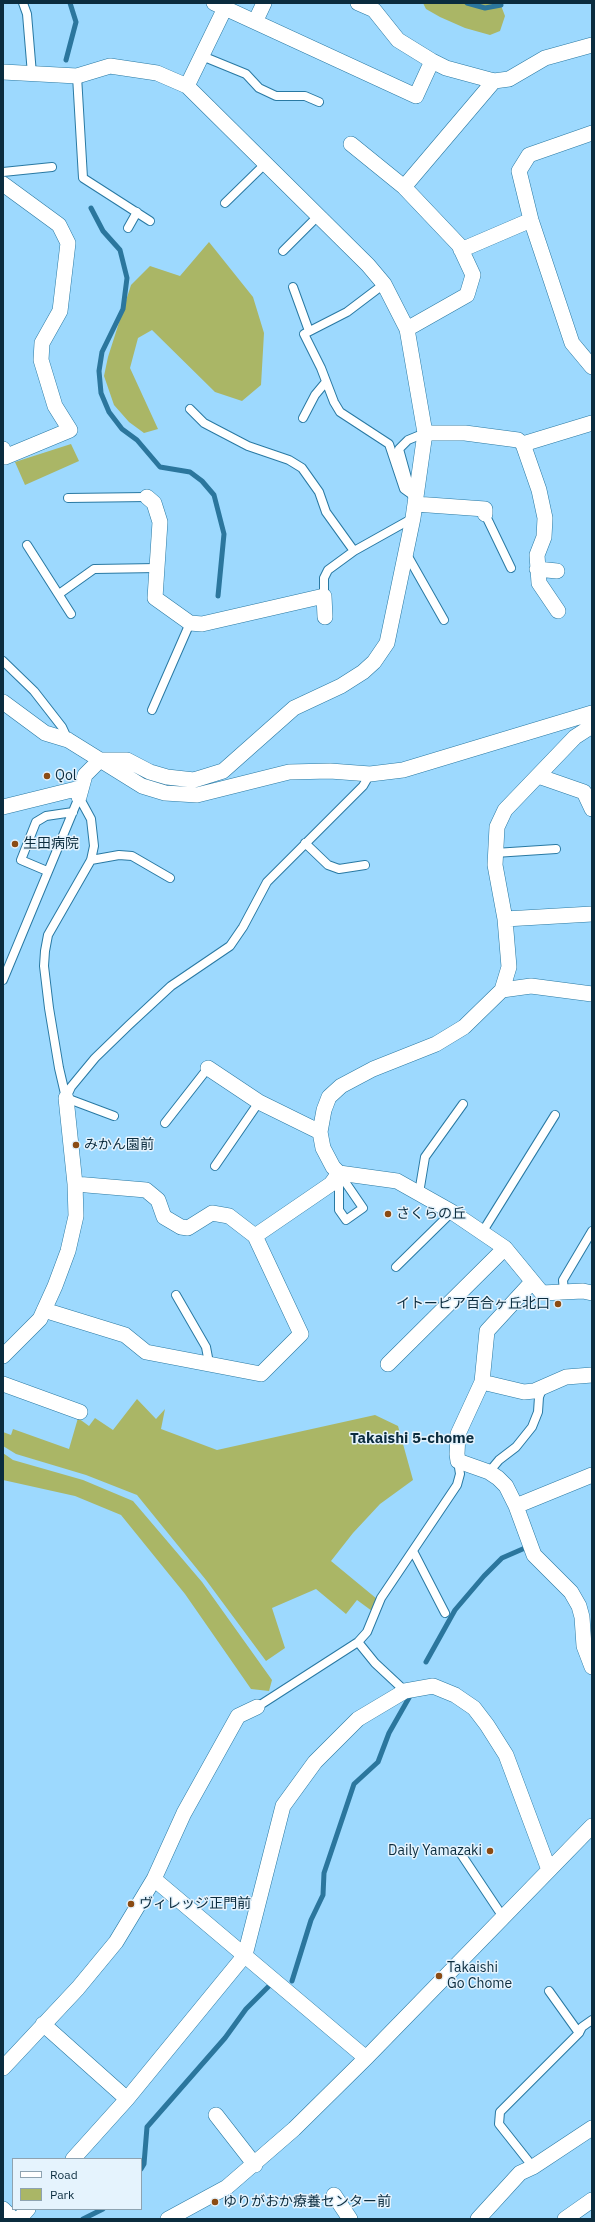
<!DOCTYPE html>
<meta charset="utf-8">
<style>
body{margin:0}
#map{position:relative;width:595px;height:2222px;overflow:hidden;background:#9dd9fe;font-family:"IBM Plex Sans",sans-serif}
canvas{display:block}
.frame{position:absolute;inset:0;border:4px solid #0b2c3e;pointer-events:none}
.legend{position:absolute;left:12px;top:2158px;width:130px;height:52px;box-sizing:border-box;background:#e5f3fd;border:1px solid #8ea3b1;margin:0;padding:5px 7px;list-style:none;font-size:12px;color:#0b2c3e}
.legend li{display:flex;align-items:center;gap:8px;height:20px}
.legend b{width:20px;border:1px solid #8ea3b1}
</style>
<div id="map">
<canvas width="595" height="2222"></canvas>
<div class="frame"></div>
<ul class="legend">
<li><b style="height:5px;background:#fff"></b>Road</li>
<li><b style="height:11px;background:#aab666"></b>Park</li>
</ul>
</div>
<script>
const context = document.querySelector('canvas').getContext('2d');
context.lineJoin = 'round';
function paint(path, color) {
  context.fillStyle = color;
  context.fill(path, 'evenodd');
}
function shape(rows) {
  const path = new Path2D();
  for (const r of rows) {
    path.moveTo(r[0], r[1]);
    for (let i = 2; i < r.length; i += 2) path.lineTo(r[i], r[i + 1]);
  }
  return path;
}
function stroke(path, color, width, dash) {
  context.strokeStyle = color;
  context.lineWidth = width;
  context.lineCap = dash ? 'butt' : 'round';
  context.setLineDash(dash || []);
  context.stroke(path);
}
function label(font, color, halo, rows, align = 'center') {
  context.font = font + ' "IBM Plex Sans","Noto Sans JP",sans-serif';
  context.lineWidth = 3;
  context.setLineDash([]);
  context.textBaseline = 'middle';
  context.strokeStyle = halo;
  context.fillStyle = color;
  for (const [text, x, y, turn = 0] of rows) {
    context.save();
    context.translate(x, y);
    context.rotate((+turn || 0) * Math.PI / 180);
    context.textAlign = isNaN(turn) ? turn : align;
    if (halo) context.strokeText(text, 0, 0);
    context.fillText(text, 0, 0);
    context.restore();
  }
}
paint(shape([
 [423,3,500,3,505,16,500,31,490,35,465,28,440,17,426,9],
 [209,242,253,297,264,333,261,385,242,401,215,392,152,330,138,338,130,368,158,429,144,433,129,422,114,405,104,376,108,357,131,285,150,266,180,276],
 [71,444,79,461,25,485,15,462],
 [137,1399,156,1419,165,1409,161,1429,217,1450,375,1415,398,1426,413,1480,380,1504,353,1533,331,1561,377,1599,372,1611,357,1600,346,1614,316,1589,272,1608,285,1648,266,1661,206,1580,137,1495,86,1475,16,1454,3,1446,3,1432,11,1435,13,1429,69,1449,78,1418,89,1426,95,1418,113,1430],
 [3,1453,13,1460,83,1480,133,1501,202,1582,272,1680,269,1691,251,1689,185,1594,121,1515,75,1496,3,1480]
]), '#aab666');
stroke(shape([
 [467,3,485,8,501,5],
 [66,60,76,22,70,3],
 [91,208,103,231,120,250,127,278,123,309,102,352,99,371,101,393,109,412,122,429,137,440,160,467,190,472,202,481,214,495,224,534,218,596],
 [426,1662,455,1610,484,1576,502,1558,525,1548],
 [292,1981,311,1920,323,1895,324,1873,354,1784,378,1762,389,1733,410,1696],
 [141,2169,144,2164,147,2127,225,2038,246,2009,269,1986],
 [83,2219,103,2209]
]), '#2b769d', 5);
const lane = shape([
 [23,3,27,14,32,74],
 [202,56,246,74,259,88,276,96,305,96,319,102],
 [77,76,83,178,150,221],
 [3,172,52,167],
 [225,203,265,164],
 [128,228,137,212],
 [283,251,318,216],
 [384,284,347,312,304,334,321,368,334,402,340,412,389,444,404,489,411,494],
 [293,287,309,331],
 [190,409,204,423,248,446,289,460,302,468,319,492,326,512,354,551],
 [303,418,315,395,325,383],
 [412,496,399,449,408,440,425,433],
 [68,498,147,497],
 [485,514,511,568],
 [27,545,71,614],
 [406,553,444,620],
 [59,594,94,569,157,568],
 [324,596,324,578,328,570,354,551,413,518],
 [3,661,34,691,62,727,68,740],
 [152,710,190,623],
 [305,843,328,865,339,869,365,865],
 [495,853,556,849],
 [91,860,119,855,132,856,170,878],
 [47,871,21,860,36,822,46,816,73,812],
 [3,980,79,797],
 [66,1098,71,1087,95,1058,129,1025,171,986,230,946,243,927,267,882,363,786,370,774],
 [66,1098,59,1068,49,1008,44,966,45,951,48,935,91,860,94,846,91,819,79,797],
 [66,1098,114,1116],
 [165,1123,208,1068],
 [215,1166,259,1102],
 [339,1173,363,1208,346,1220,339,1210,339,1173],
 [419,1193,425,1157,463,1104],
 [483,1231,555,1115],
 [396,1267,452,1212],
 [564,1292,563,1280,592,1231],
 [176,1295,206,1347,209,1363],
 [489,1472,499,1460,516,1447,532,1427,538,1412,539,1397,543,1387],
 [413,1551,445,1613],
 [358,1642,375,1663,405,1691],
 [257,1707,358,1642,367,1632,381,1598,457,1485,460,1474,458,1461],
 [459,1851,503,1917],
 [549,1991,579,2033],
 [533,2167,499,2124,500,2112,579,2033,582,2027,592,2020]
]);
const street = shape([
 [214,3,416,96,432,61],
 [358,3,374,10,398,40,432,61,446,68,494,81],
 [256,20,264,3],
 [3,72,77,76,110,66,157,73,187,86,368,265,384,284,407,329,425,433,413,518,387,643,374,662,363,672,341,686,294,708,223,771,194,780,167,777,150,772,127,760,100,760,85,775,79,797],
 [187,86,225,8],
 [592,133,529,155,519,171,531,220,572,343,592,367],
 [351,144,404,187,459,245,473,275,467,295,407,329],
 [3,184,59,225,68,243,60,311,42,343,41,360,55,406,70,430,5,457,3,449],
 [404,187,494,81,509,79,545,58,592,45],
 [461,250,531,220],
 [425,433,465,433,518,440,523,444,592,423],
 [523,444,539,490,545,518,544,537,537,555,539,583,558,611],
 [147,497,154,503,160,522,155,598,190,623,202,624,324,596,325,617],
 [415,504,485,509,485,514],
 [537,569,557,571],
 [3,702,45,733,68,740,142,786,165,793,197,795,289,772,330,771,370,774,403,770,592,713],
 [592,726,575,737,505,810,497,827,495,865,505,919,509,967,502,990,464,1027,436,1044,373,1069,341,1086,329,1097,324,1110,320,1132,323,1148,333,1167,339,1173,397,1181,452,1212,505,1248,542,1293,583,1291,592,1293],
 [538,776,584,792,592,809],
 [3,807,80,788],
 [505,919,592,914],
 [502,990,531,986,592,994],
 [208,1068,259,1102,320,1132],
 [255,1236,331,1184,339,1173],
 [532,1282,487,1331,482,1382,458,1434,457,1454,458,1461,489,1472,498,1478,506,1486,516,1506,534,1555,571,1592,579,1606,582,1617,584,1646,592,1667],
 [44,1310,125,1335,146,1352,261,1374,301,1334,255,1236,229,1216,212,1213,188,1228,181,1227,164,1217,158,1200,146,1190,75,1184],
 [3,1356,40,1319,55,1286,68,1251,76,1216,75,1184,66,1098],
 [388,1364,505,1248],
 [482,1382,524,1392,534,1391,566,1377,592,1375],
 [3,1384,80,1412],
 [516,1506,592,1475],
 [154,1879,366,2058],
 [43,2024,127,2099],
 [3,2068,78,1988,116,1942,154,1879,184,1813,238,1716,257,1707],
 [216,2115,255,2165],
 [73,2159,127,2099,245,1955,283,1806,315,1762,358,1719,405,1691,433,1686,455,1695,474,1708,487,1725,506,1755,549,1870],
 [334,2195,350,2219],
 [3,2209,13,2219],
 [19,2219,28,2209],
 [168,2219,227,2187,294,2129,366,2058,592,1826],
 [478,2219,520,2173,533,2167,592,2128],
 [565,2219,592,2200]
]);
stroke(lane, '#2979a3', 10);
stroke(street, '#2979a3', 16);
stroke(lane, '#fff', 8);
stroke(street, '#fff', 15);
for (const [x, y, r, color] of [
 [47,776,4,"#8b4b13"],
 [15,844,4,"#8b4b13"],
 [76,1145,4,"#8b4b13"],
 [388,1214,4,"#8b4b13"],
 [558,1304,4,"#8b4b13"],
 [490,1851,4,"#8b4b13"],
 [131,1904,4,"#8b4b13"],
 [439,1976,4,"#8b4b13"],
 [215,2202,4,"#8b4b13"]
]) {
  const dot = new Path2D();
  dot.arc(x, y, r, 0, 2 * Math.PI);
  context.fillStyle = color;
  context.fill(dot);
  stroke(dot, '#e5f3fd', 1.5);
}
label('14px', '#0b2c3e', '#e5f3fd', [
 ["Qol",55,776],
 ["生田病院",23,844],
 ["みかん園前",84,1145],
 ["さくらの丘",396,1214],
 ["イトーピア百合ヶ丘北口",550,1304,"right"],
 ["Daily Yamazaki",482,1851,"right"],
 ["ヴィレッジ正門前",139,1904],
 ["Takaishi",447,1968],
 ["Go Chome",447,1984],
 ["ゆりがおか療養センター前",223,2202]
], 'left');
label('bold 15px', '#0b2c3e', '#e5f3fd', [
 ["Takaishi 5-chome",412,1439]
]);
</script>
